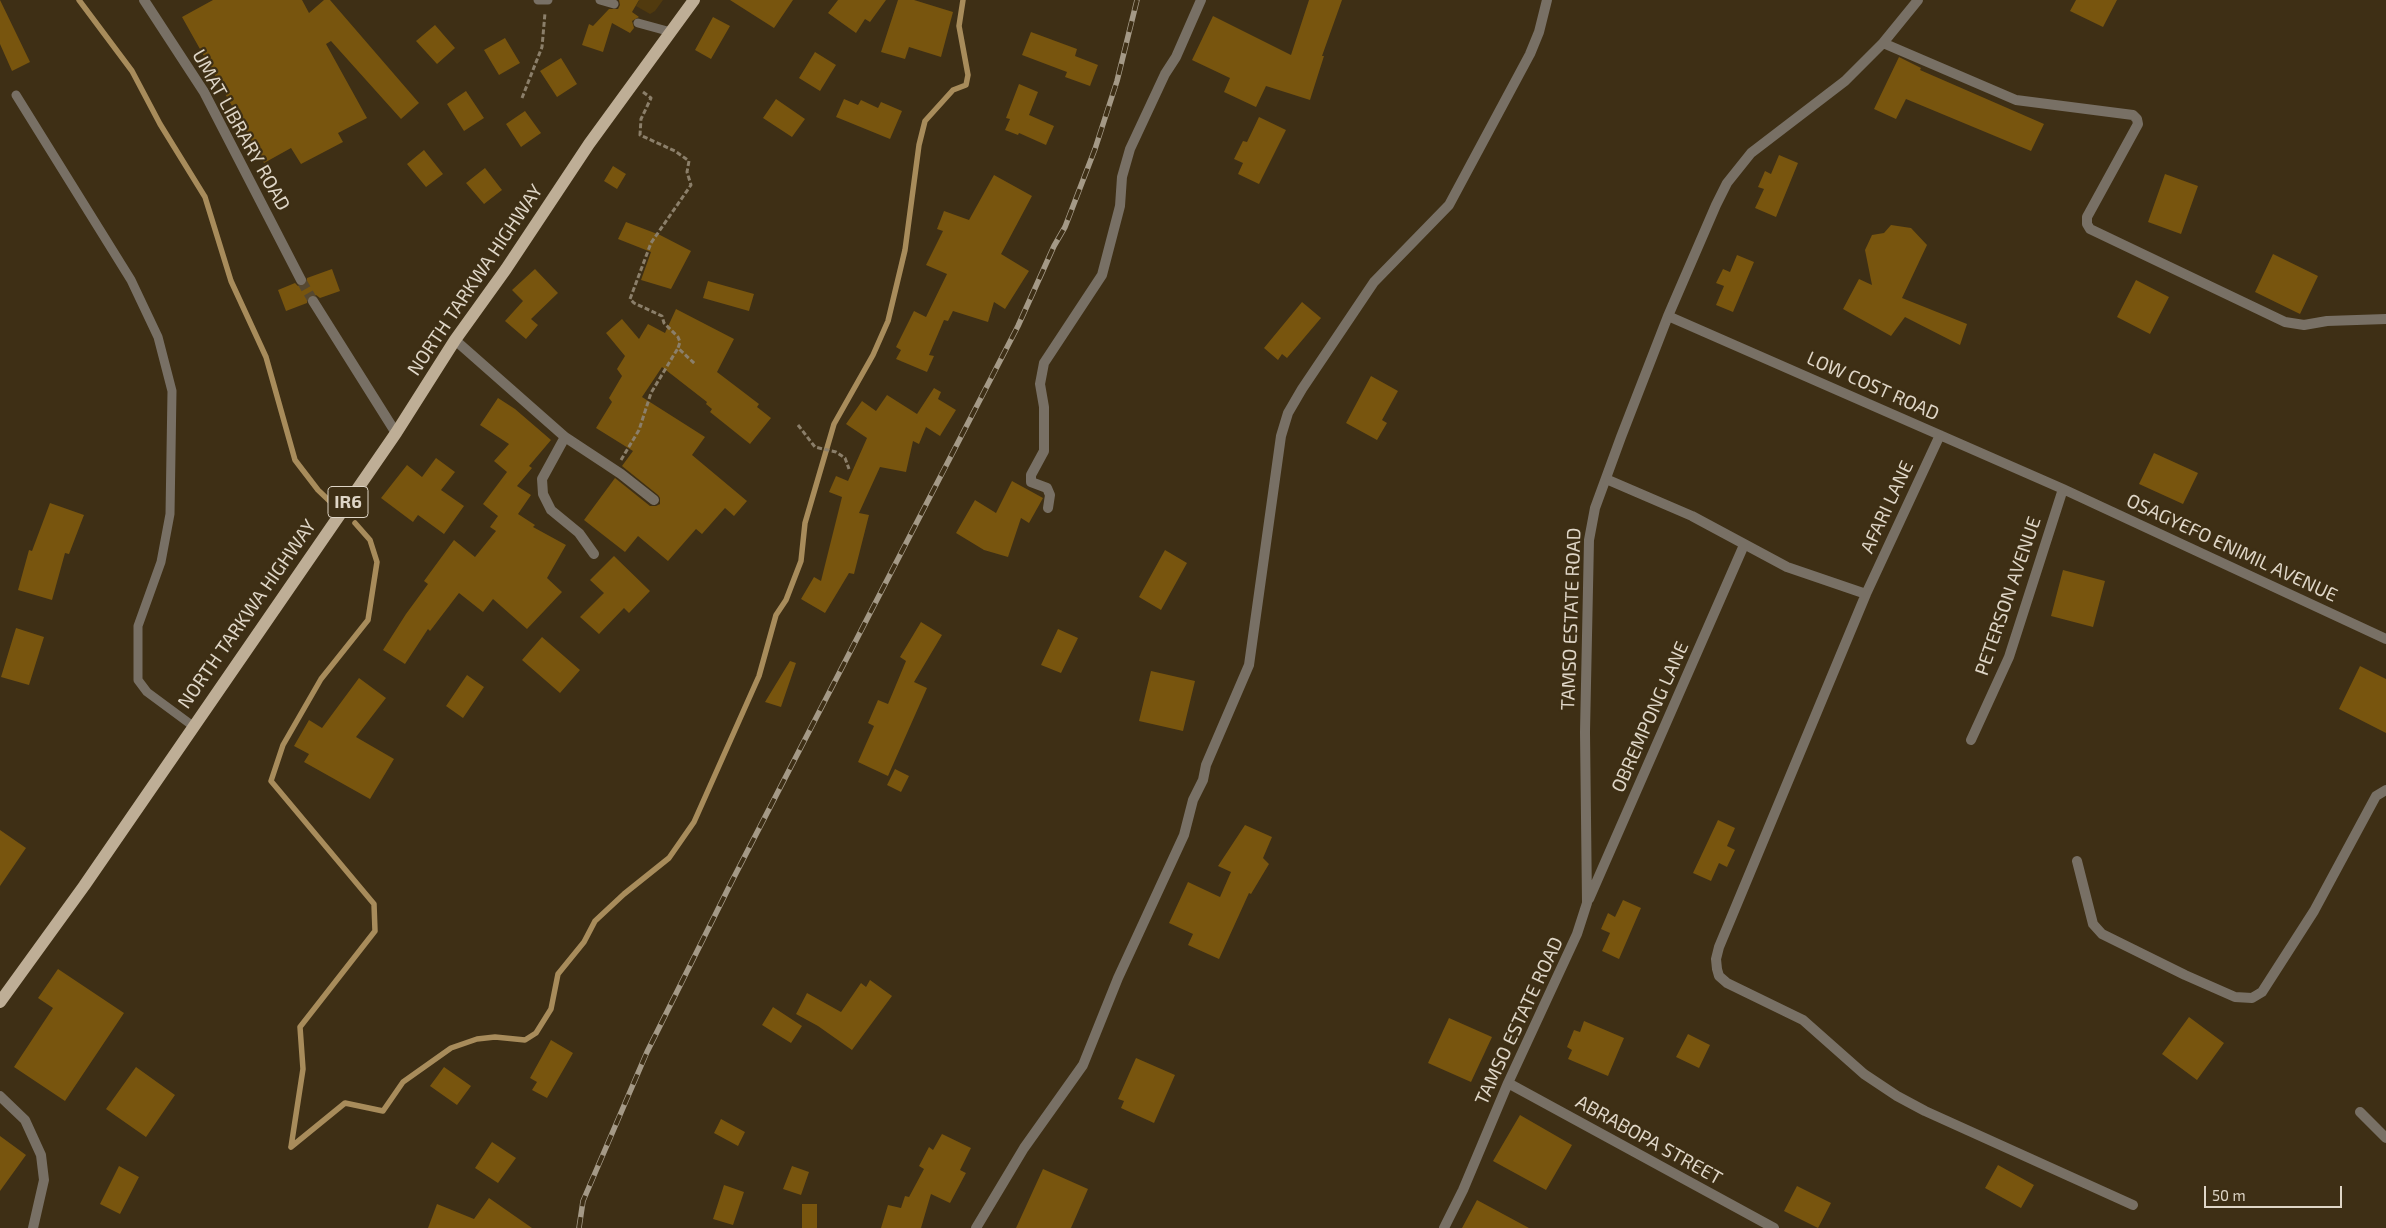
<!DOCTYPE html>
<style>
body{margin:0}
#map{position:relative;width:2386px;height:1228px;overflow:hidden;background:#3e2f15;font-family:"Exo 2",sans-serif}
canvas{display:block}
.scale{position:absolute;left:2204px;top:1186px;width:138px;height:22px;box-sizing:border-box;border:2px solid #dfd6c7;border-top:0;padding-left:6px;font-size:15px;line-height:18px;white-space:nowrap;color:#dfd6c7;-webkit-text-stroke:4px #3e2f15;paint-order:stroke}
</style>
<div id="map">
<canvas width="2386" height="1228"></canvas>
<div class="scale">50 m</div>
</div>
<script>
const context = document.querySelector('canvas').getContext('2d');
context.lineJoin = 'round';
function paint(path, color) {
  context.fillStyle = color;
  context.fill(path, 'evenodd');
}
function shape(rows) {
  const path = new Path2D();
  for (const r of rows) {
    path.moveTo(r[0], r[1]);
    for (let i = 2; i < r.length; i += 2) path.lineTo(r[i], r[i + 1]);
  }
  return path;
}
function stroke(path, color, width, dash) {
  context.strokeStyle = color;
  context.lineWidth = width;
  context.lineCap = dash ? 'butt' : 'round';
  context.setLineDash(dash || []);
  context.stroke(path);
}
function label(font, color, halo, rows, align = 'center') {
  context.font = font + ' "Exo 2",sans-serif';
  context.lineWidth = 4.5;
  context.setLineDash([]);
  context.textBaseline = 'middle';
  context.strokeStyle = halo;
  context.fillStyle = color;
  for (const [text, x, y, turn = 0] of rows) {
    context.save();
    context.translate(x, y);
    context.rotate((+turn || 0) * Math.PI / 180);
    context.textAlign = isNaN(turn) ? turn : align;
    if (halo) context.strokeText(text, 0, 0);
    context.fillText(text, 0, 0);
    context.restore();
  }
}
paint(shape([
 [637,0,663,0,655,11,650,14,636,6,639,1]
]), '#513a0e');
stroke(shape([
 [79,0,132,71,160,124,205,197,231,281,266,357,295,460,318,490,340,511],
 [291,1147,345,1103,383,1111,403,1082,451,1048,477,1039,495,1037,525,1040,536,1033,551,1009,558,974,584,942,595,921,624,894,669,858,694,822,759,676,776,615,786,600,801,561,805,523,834,424,873,355,888,321,905,250,919,145,925,121,953,90,966,85,968,75,959,26,963,0],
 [291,1147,303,1069,300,1027,375,931,374,904,271,781,283,745,321,679,368,620,377,562,370,540,355,523]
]), '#a88c5b', 5.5);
paint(shape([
 [0,0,30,62,12,71,0,44],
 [213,0,302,0,309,13,324,0,330,0,419,103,401,119,331,41,326,44,367,118,338,133,343,142,301,164,291,148,264,163,182,17],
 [619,0,639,0,632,12,639,17,632,21,634,28,630,33,612,23,603,52,582,45,589,24,593,26,609,9,618,9,620,5],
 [730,0,793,0,774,28],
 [838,0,886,0,870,22,865,19,856,33,828,13],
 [898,0,914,0,953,12,941,57,909,47,905,59,881,52],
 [1309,0,1342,0,1322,56,1324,56,1310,100,1266,86,1256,107,1224,92,1230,78,1192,60,1213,16,1291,55],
 [2076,0,2117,0,2103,27,2070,11],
 [713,17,730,26,711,59,695,50],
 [435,25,455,48,437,64,416,41],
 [1031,32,1077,49,1075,56,1098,65,1090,86,1065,77,1067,72,1022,55],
 [505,38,520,63,499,75,484,50],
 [815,52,836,65,820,91,799,78],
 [1899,57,1921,68,1920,70,2044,124,2031,151,1906,99,1896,119,1874,109],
 [561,58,577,84,557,97,540,71],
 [1019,84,1038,92,1029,115,1054,126,1046,145,1019,133,1018,135,1005,130,1010,119,1006,118],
 [466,91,484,118,464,131,447,104],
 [776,99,805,119,792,137,763,118],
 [844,99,858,105,861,100,878,108,881,102,902,111,890,139,836,117],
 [525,111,541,133,521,147,506,124],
 [1259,117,1286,130,1259,184,1238,174,1243,163,1234,159,1243,141,1247,142],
 [424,150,443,174,426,187,407,164],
 [1779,155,1798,163,1776,217,1755,208,1764,189,1758,187,1765,171,1771,174],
 [613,166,626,174,617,189,604,181],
 [485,168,502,190,484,204,466,183],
 [2165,174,2198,186,2181,234,2148,222],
 [994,175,1032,196,1001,254,1029,271,1005,309,994,302,988,322,953,311,948,321,944,320,929,355,934,356,927,372,896,359,901,350,896,347,914,311,926,317,947,274,926,265,943,231,937,229,944,211,969,220],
 [626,222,660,235,691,251,671,289,641,280,651,252,618,239],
 [1891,225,1911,228,1927,245,1902,298,1967,324,1960,345,1905,317,1891,336,1843,309,1859,279,1872,285,1865,250,1872,235,1884,233],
 [2273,254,2318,276,2300,314,2255,292],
 [1737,255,1754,262,1733,312,1716,305,1724,286,1716,283,1723,269,1730,272],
 [332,269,340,291,320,298,316,295,310,295,307,298,307,303,286,311,278,290,295,283,298,286,304,286,307,283,307,278],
 [535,269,558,293,531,319,538,325,526,339,505,321,523,301,512,290],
 [2136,280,2169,297,2150,334,2117,317],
 [708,281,754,294,749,311,703,298],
 [1302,302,1321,318,1287,358,1282,354,1278,360,1264,348],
 [676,309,734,339,717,372,759,404,757,407,771,418,750,444,710,412,712,409,706,404,707,402,662,367,642,397,705,437,692,455,747,501,734,516,725,508,702,534,696,529,668,561,638,536,625,552,584,520,615,478,650,506,656,506,660,504,660,498,658,495,622,466,633,451,596,428,612,402,609,398,622,376,617,369,625,356,606,333,622,319,639,339,648,324,665,333],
 [1371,376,1398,391,1382,420,1387,423,1377,440,1346,423],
 [934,388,941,392,938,399,956,410,940,436,926,427,919,444,913,441,906,472,880,467,859,513,869,515,854,574,849,573,825,613,801,599,814,577,821,581,842,497,829,492,836,476,848,481,867,438,846,424,862,401,876,411,887,395,917,414],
 [498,398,515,409,551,440,529,466,532,468,517,486,531,495,518,514,535,525,533,527,566,545,547,578,562,592,527,629,493,599,483,612,459,593,430,631,428,629,405,664,383,650,406,614,428,584,424,581,454,540,475,557,496,531,490,527,498,516,483,504,507,472,494,461,509,444,480,425],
 [2154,453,2198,473,2183,504,2139,484],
 [436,458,455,472,441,490,464,506,444,534,418,515,413,522,381,498,407,465,422,477],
 [1012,481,1043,498,1029,523,1021,518,1008,557,984,550,956,533,975,500,996,513],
 [50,503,84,515,69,554,65,553,52,600,18,590,29,550,32,551],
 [1165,550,1187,563,1161,610,1139,597],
 [614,556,650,591,629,613,624,608,599,634,580,617,604,593,590,580],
 [2063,570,2105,581,2093,627,2051,616],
 [921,622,942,635,914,682,927,688,888,776,858,762,874,726,868,723,878,700,888,704,906,661,900,657],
 [16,628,44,637,29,685,1,677],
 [1058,629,1078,638,1061,673,1041,665],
 [542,637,580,670,560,693,522,660],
 [790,661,796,663,781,707,765,702],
 [2360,666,2386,679,2386,733,2339,709],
 [1151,671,1195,681,1183,731,1139,721],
 [467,675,484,687,463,718,446,706],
 [359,678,386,698,356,737,394,759,370,799,304,762,309,754,294,746,309,720,322,728],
 [895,769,909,776,901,792,887,785],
 [1718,820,1735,828,1727,846,1735,850,1727,867,1719,863,1711,881,1693,873],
 [1245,825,1272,837,1263,858,1269,864,1251,894,1249,893,1219,959,1188,945,1193,934,1169,923,1188,882,1220,897,1231,872,1218,866],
 [0,830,26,848,0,886],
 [1623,900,1641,908,1619,959,1602,951,1610,933,1601,929,1608,913,1615,917],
 [58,969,124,1013,65,1101,14,1067,53,1008,38,998],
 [870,980,892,996,852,1050,818,1026,796,1014,807,993,841,1012,861,983,866,987],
 [773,1007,802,1026,791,1043,762,1025],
 [2189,1017,2224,1043,2197,1080,2162,1054],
 [1449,1018,1492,1037,1471,1082,1428,1063],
 [1584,1021,1624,1038,1608,1076,1568,1059,1572,1050,1567,1047,1574,1030,1580,1032],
 [1688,1034,1710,1045,1699,1068,1676,1057],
 [551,1040,573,1053,547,1098,532,1090,537,1082,530,1078],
 [1136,1058,1175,1075,1154,1123,1121,1108,1124,1101,1118,1099],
 [136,1067,175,1095,146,1137,106,1109],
 [444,1067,471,1086,457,1105,430,1086],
 [1520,1115,1572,1145,1546,1190,1493,1161],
 [721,1119,745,1132,738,1146,714,1133],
 [942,1134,971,1148,960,1170,966,1173,950,1203,931,1194,921,1228,881,1228,888,1205,901,1208,905,1196,909,1197,924,1169,919,1166,929,1147,933,1150],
 [0,1136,26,1155,0,1191],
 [492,1142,516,1158,498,1183,475,1168],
 [1998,1165,2034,1185,2021,1208,1985,1188],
 [119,1166,139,1177,120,1214,100,1204],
 [792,1166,809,1172,801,1195,783,1189],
 [1043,1169,1088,1189,1071,1228,1016,1228],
 [724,1185,744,1192,733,1225,713,1219],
 [1797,1186,1831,1203,1818,1228,1784,1211],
 [489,1198,532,1228,428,1228,437,1204,474,1219],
 [1477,1200,1529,1228,1462,1228],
 [802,1204,817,1204,817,1228,802,1228]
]), '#78550e');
stroke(shape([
 [301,280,313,301]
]), '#564830', 10, [10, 5]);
stroke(shape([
 [643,92,651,98,641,119,640,135,675,151,689,161,687,172,691,185,651,243,630,299,634,303,662,316,664,323,678,337,680,342,678,348,695,364],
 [522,98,542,47,545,13],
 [798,425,815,447,836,452,845,458,849,469],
 [621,460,639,430,651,393,678,348]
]), '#8b7f6a', 3, [5, 2.5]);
stroke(shape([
 [538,0,548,0],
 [600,0,614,4],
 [638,23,671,32],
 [16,95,131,280,158,337,172,391,170,514,161,562,138,626,138,680,147,692,193,726]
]), '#787065', 9);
stroke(shape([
 [144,0,204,92,301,280],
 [1883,43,2016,100,2133,115,2137,119,2138,124,2087,217,2087,224,2090,229,2285,322,2304,325,2327,321,2386,319],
 [313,301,396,433],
 [1668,316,2063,489,2386,639],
 [455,340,565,437,621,474,654,500],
 [1940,435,1866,594,1719,947,1716,959,1717,969,1719,976,1727,983,1803,1020,1864,1074,1897,1096,1925,1111,2133,1205],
 [565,437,542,479,543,494,551,510,579,533,594,554],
 [1606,479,1692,516,1787,567,1866,594],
 [1048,508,1050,495,1047,488,1031,482,1031,475,1044,451,1044,407,1040,384,1044,363,1102,275,1120,206,1122,177,1130,149,1165,74,1176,57,1201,0],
 [1971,740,2009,657,2063,489],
 [2077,861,2093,924,2102,934,2185,975,2235,997,2252,998,2262,992,2314,911,2376,796,2386,790],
 [1589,899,1744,545],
 [1508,1083,1774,1228],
 [0,1096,25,1120,41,1155,44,1180,33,1228],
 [2360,1112,2386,1138],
 [976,1228,1024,1148,1083,1065,1118,978,1184,835,1193,800,1203,780,1206,765,1249,665,1281,436,1288,413,1302,389,1374,282,1449,205,1530,54,1539,32,1547,0],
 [1444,1228,1463,1190,1508,1083,1577,934,1587,903,1585,732,1589,540,1595,508,1621,437,1668,316,1716,205,1727,183,1751,153,1845,81,1883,43,1918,0]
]), '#787065', 10);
stroke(shape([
 [0,1002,84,886,396,433,455,340,506,269,589,144,694,0]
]), '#beae96', 12);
const rail = shape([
 [579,1228,583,1201,647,1052,732,881,1018,326,1054,246,1065,227,1095,149,1117,81,1137,0]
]);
stroke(rail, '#a49986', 5.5);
stroke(rail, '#3e2f15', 4, [11]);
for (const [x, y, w] of [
 [348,502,40]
]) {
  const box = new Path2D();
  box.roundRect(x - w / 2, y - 15.5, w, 31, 4);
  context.fillStyle = '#3e2f15';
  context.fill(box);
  stroke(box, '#dfd6c7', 1);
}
label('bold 18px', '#dfd6c7', null, [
 ["IR6",348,502]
]);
label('19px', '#dfd6c7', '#3e2f15', [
 ["UMAT LIBRARY ROAD",241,130,61],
 ["NORTH TARKWA HIGHWAY",475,280,-56],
 ["LOW COST ROAD",1873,386,24],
 ["AFARI LANE",1887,507,-65],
 ["OSAGYEFO ENIMIL AVENUE",2232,548,25],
 ["PETERSON AVENUE",2008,596,-71],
 ["NORTH TARKWA HIGHWAY",247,614,-55],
 ["TAMSO ESTATE ROAD",1571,619,-88],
 ["OBREMPONG LANE",1650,717,-66],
 ["TAMSO ESTATE ROAD",1519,1021,-65],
 ["ABRABOPA STREET",1649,1140,29]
]);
</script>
